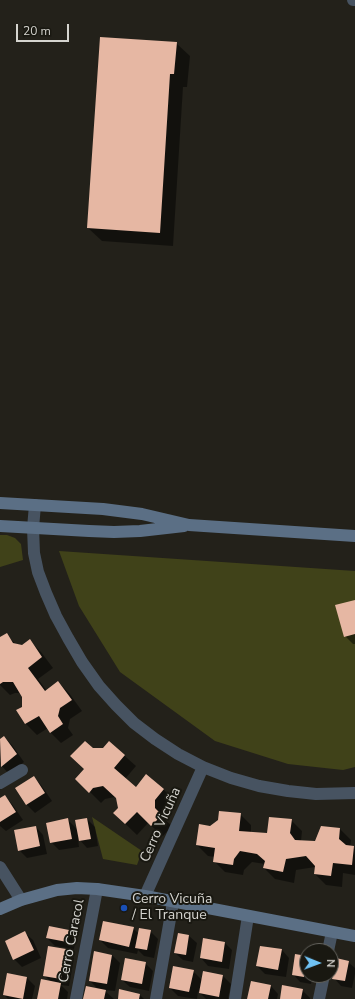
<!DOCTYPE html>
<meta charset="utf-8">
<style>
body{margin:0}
#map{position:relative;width:355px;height:999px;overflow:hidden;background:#23211a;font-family:"Nunito Sans",sans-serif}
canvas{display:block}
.north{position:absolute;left:299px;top:943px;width:40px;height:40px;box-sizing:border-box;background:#191811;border:1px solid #64635d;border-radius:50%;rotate:91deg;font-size:11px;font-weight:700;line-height:16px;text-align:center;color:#d5d4cf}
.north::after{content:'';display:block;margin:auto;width:14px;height:18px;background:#6fc2f4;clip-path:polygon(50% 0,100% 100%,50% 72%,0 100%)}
.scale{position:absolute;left:16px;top:24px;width:53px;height:18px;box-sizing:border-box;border:2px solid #d5d4cf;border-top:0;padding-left:5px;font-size:12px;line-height:14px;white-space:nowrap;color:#d5d4cf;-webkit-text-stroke:3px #191811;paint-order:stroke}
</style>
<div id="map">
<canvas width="355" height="999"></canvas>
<div class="north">N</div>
<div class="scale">20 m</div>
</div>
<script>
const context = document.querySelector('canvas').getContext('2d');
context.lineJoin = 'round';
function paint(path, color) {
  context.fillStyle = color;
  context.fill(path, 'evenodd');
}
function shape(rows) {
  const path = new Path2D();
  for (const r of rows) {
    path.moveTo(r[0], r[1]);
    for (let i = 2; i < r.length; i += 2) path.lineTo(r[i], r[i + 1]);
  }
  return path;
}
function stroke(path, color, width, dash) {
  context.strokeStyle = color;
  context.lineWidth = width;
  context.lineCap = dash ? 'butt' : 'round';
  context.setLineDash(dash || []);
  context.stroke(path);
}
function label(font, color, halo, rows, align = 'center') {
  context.font = font + ' "Nunito Sans",sans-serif';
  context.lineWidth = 4;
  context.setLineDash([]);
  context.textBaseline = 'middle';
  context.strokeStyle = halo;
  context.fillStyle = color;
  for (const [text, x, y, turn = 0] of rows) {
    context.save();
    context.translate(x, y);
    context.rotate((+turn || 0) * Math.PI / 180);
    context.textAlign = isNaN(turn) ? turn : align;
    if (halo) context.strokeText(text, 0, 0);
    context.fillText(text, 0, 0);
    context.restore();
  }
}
paint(shape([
 [0,535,7,535,15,538,21,544,23,560,0,567],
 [59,551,355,571,355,767,343,770,288,764,215,741,120,672,79,606],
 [92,817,142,851,137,865,103,859]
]), '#404219');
paint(shape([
 [176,43,190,56,187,87,183,87,173,246,102,241,88,228],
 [355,601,355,644,353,644,345,636],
 [6,635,17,645,22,646,30,641,41,652,53,668,38,679,47,691,58,682,69,693,82,711,70,719,68,728,73,735,61,743,50,732,48,728,37,735,26,724,17,711,23,707,23,696,21,693,15,693,10,695,0,685,0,639],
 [4,737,12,745,24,762,9,774,0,764,0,740],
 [109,742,136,766,125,779,136,788,163,789,174,800,165,811,165,820,172,826,163,836,148,823,137,835,114,813,119,808,117,798,115,797,105,799,101,803,77,779,85,770,93,749,103,749],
 [33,777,41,785,52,801,35,813,27,805,16,788],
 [4,796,12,804,23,820,6,831,0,826,0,799],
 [240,814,251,825,251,833,268,834,291,820,302,831,301,841,315,842,340,829,351,840,350,847,353,847,355,849,355,875,343,873,342,887,326,885,315,874,315,867,296,870,294,883,275,879,264,868,265,864,252,862,244,870,243,875,225,872,214,861,215,857,208,856,197,845,211,827],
 [87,819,95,827,98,846,87,848,78,838,79,847,59,850,51,842,68,820,78,830],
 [36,827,43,835,47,854,27,858,19,850],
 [133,928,139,934,150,931,158,939,154,958,144,956,138,950,137,954,108,948,100,940],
 [68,931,76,938,74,949,55,946,47,938],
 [25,933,33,940,41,958,22,967,14,959],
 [178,934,189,936,197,943,193,962,183,960,175,953],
 [225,943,232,950,229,969,208,966,201,958],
 [66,950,74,958,69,986,61,985,68,992,67,999,38,999,51,982,44,975],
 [282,950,289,958,286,977,265,974,257,966],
 [95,953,112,955,120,963,115,991,104,990,114,999,84,999,99,990,90,981],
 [296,955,307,957,307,975,313,975,311,984,300,982,293,974],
 [348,962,355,968,355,974,352,988,341,986,334,978],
 [145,963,153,971,149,991,130,987,122,980],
 [193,971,202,980,204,972,223,976,231,984,228,999,206,999,198,991,197,999,178,996,170,988],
 [8,974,27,978,35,986,32,999,8,999,4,995],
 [271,986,278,994,277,999,248,999],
 [302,990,310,998,310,999,281,999],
 [139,994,144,999,119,999]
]), '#0007');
paint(shape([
 [100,37,177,42,174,74,170,74,160,233,87,228],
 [355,600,355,634,344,637,335,605],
 [7,633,13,643,22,645,30,639,42,657,28,668,45,691,58,681,72,700,60,708,58,716,63,724,50,733,39,716,25,724,16,710,22,707,22,697,13,682,3,682,0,684,0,637],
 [4,736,17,754,1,767,0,739],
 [85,741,93,748,103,748,109,741,125,755,114,768,136,787,146,774,164,789,155,800,155,808,162,815,151,826,137,812,125,824,113,813,118,808,116,798,103,786,93,788,89,793,75,779,84,769,70,756],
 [34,776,45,793,26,805,15,788],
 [5,795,16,812,0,822,0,798],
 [219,811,241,813,239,831,267,833,269,817,292,819,290,833,295,840,315,841,321,826,340,828,339,839,346,845,354,846,352,865,333,863,331,876,314,874,315,866,306,856,286,859,283,872,263,868,265,861,257,854,240,851,234,859,233,865,213,862,215,848,196,845,199,824,210,826,218,820],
 [68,818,72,839,50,843,46,823],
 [87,818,91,839,79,841,75,820],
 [36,826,40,846,18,851,14,830],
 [103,921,134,927,129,947,99,940],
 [49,926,69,930,67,942,46,938],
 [139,928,151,930,147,950,135,948],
 [25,931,34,950,13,960,5,941],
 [178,933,189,935,186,955,174,953],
 [203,938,225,942,222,962,200,958],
 [48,946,66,949,61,979,43,976],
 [260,946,282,949,278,970,256,966],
 [94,951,112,955,107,984,89,981],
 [295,954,307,956,304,977,292,975],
 [125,958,146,962,142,984,121,980],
 [336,958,349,961,345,981,332,979],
 [173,966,194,970,189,992,169,988],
 [203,971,223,975,219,997,199,993],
 [7,973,27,977,23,999,3,995],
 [41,979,61,983,58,999,37,999],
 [251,981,271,985,268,999,247,999],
 [282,985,303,989,301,999,280,999],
 [86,986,106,990,104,999,83,999],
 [119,989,140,994,139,999,118,999]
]), '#e6b7a3');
stroke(shape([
 [353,0,355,0],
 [35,505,33,528,34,553,38,572,46,593,56,616,68,638,82,662,99,686,116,705,134,723,155,739,178,754,203,767,231,778,259,786,288,791,316,794,355,793],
 [0,783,22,770],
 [0,867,21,900],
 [145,896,203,767],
 [328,951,332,932],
 [76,999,97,889],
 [156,999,173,902],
 [235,999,248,916],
 [319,999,324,975]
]), '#475361', 12);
stroke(shape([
 [0,503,103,509,142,514,189,525,355,536],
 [0,526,89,531,114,532,140,531,184,526],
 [0,909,21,900,57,890,77,888,97,889,145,896,355,936]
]), '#5b6f85', 12);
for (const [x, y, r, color] of [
 [124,908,4,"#1a4fb4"]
]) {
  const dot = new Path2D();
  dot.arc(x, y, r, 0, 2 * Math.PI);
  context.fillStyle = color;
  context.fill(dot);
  stroke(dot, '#191811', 1.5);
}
label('14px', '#d5d4cf', '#191811', [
 ["Cerro Vicuña",161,825,-66],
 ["Cerro Caracol",72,941,-79]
]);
label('14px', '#d5d4cf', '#191811', [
 ["Cerro Vicuña",132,900],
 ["/ El Tranque",132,916]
], 'left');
</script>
